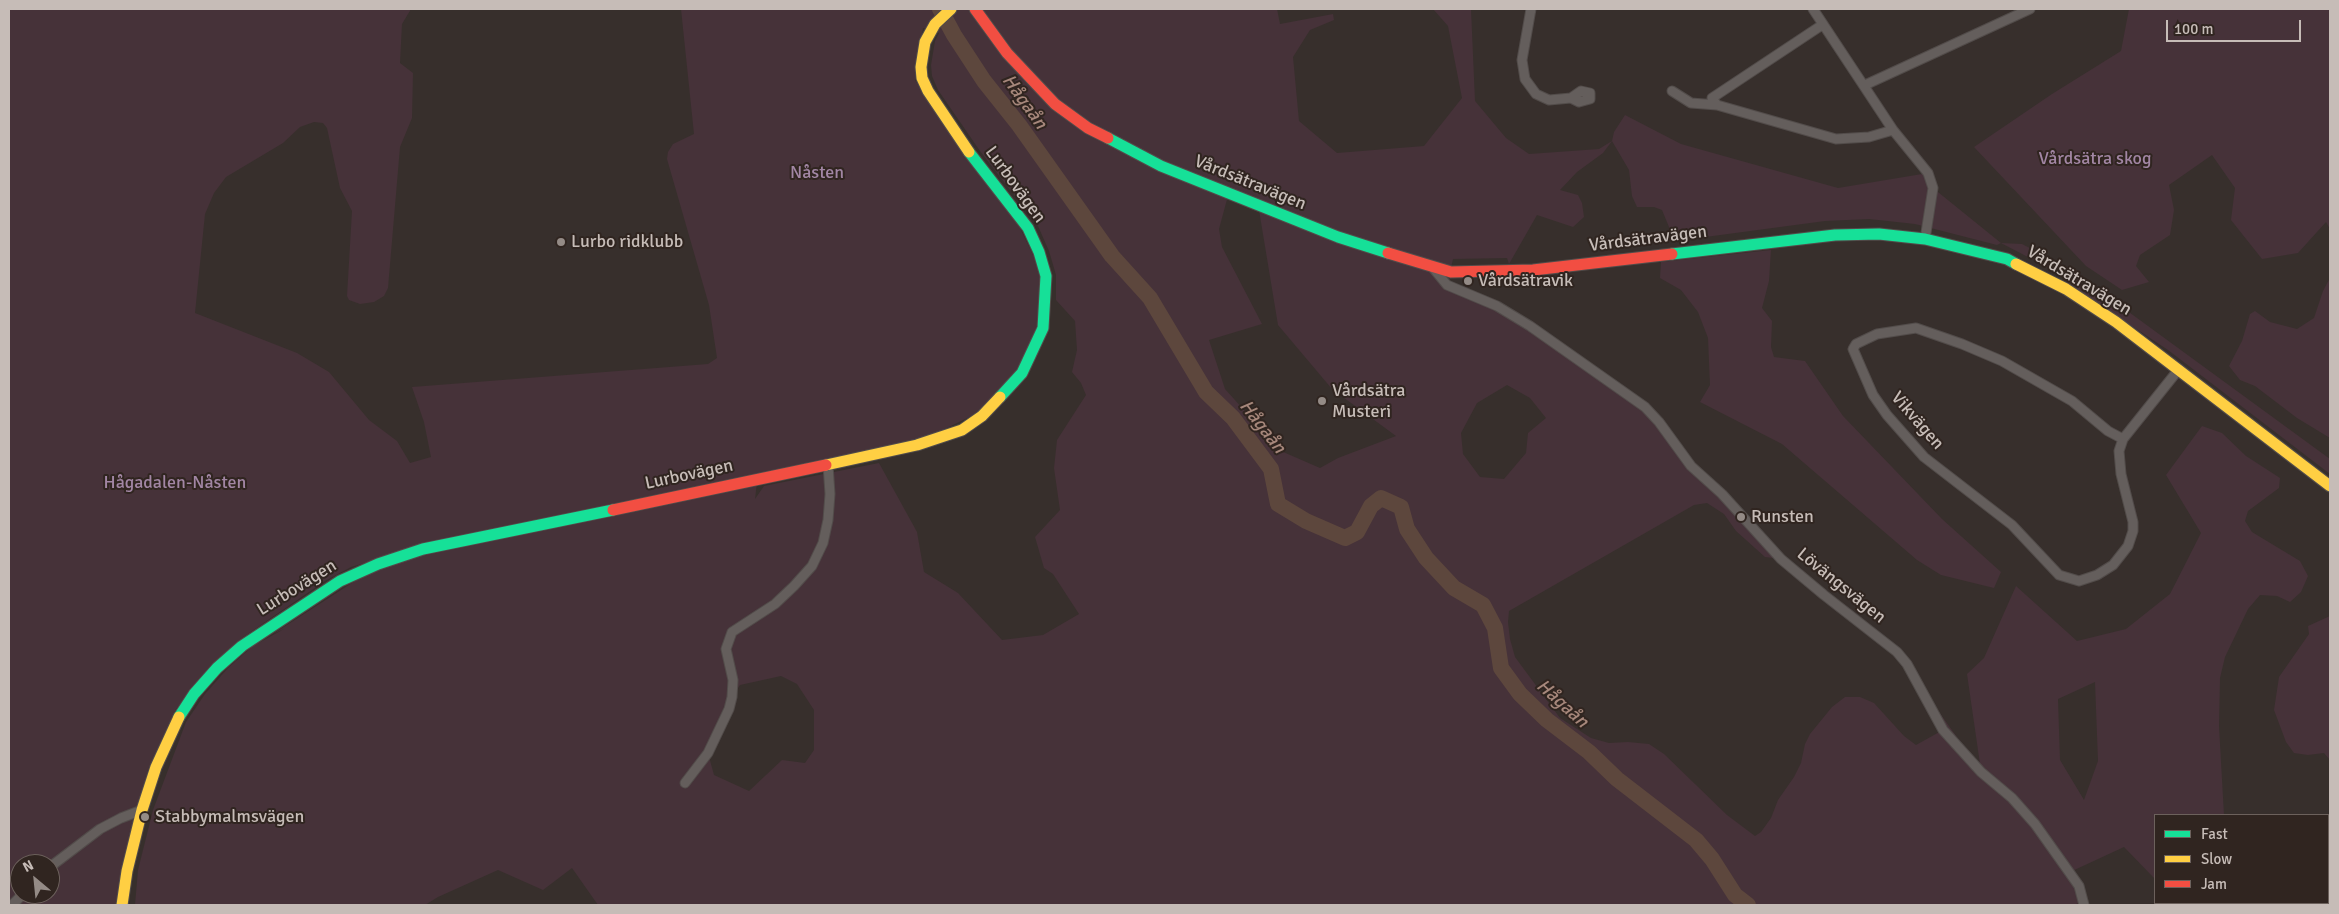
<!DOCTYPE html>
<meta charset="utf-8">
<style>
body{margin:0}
#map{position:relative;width:2339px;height:914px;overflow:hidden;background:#372f2c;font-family:Signika,sans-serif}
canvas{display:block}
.frame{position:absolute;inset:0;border:10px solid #c6bcb7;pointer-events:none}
.legend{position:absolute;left:2154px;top:814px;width:175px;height:90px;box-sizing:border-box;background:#302520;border:1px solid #6c615c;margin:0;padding:6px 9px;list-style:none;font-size:15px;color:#c6bcb7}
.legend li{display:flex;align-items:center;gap:10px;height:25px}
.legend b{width:25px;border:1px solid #6c615c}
.north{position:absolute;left:10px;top:854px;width:50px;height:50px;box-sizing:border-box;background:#302520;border:1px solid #6c615c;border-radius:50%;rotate:332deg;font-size:14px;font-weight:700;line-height:20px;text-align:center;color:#c6bcb7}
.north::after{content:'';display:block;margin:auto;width:18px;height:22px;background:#948b86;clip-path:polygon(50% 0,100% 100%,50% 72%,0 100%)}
.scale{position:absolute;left:2166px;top:20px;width:135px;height:22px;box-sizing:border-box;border:2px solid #c6bcb7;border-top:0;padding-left:6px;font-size:15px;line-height:18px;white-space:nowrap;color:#c6bcb7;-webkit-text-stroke:4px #302520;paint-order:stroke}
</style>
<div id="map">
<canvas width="2339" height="914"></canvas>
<div class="frame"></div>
<ul class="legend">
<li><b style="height:6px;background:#16e098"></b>Fast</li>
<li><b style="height:6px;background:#ffcf43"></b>Slow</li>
<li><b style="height:6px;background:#f24e42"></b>Jam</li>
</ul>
<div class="north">N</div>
<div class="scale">100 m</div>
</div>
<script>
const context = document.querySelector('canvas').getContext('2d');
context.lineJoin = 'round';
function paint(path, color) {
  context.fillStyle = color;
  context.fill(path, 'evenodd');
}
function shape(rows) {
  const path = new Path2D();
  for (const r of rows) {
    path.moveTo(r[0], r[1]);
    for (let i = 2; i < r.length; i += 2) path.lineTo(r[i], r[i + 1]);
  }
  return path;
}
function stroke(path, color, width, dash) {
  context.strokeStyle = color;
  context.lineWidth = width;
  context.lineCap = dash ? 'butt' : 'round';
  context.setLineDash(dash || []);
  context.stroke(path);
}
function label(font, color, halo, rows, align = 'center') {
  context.font = font + ' Signika,sans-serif';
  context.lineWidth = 4;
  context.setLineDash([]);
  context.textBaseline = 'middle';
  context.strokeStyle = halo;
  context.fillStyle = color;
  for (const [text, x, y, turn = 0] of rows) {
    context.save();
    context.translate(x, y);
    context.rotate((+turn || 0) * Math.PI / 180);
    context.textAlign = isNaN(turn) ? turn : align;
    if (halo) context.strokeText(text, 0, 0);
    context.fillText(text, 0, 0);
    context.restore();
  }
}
paint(shape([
 [9,9,411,9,402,24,400,63,413,73,412,118,400,147,388,288,384,296,374,302,360,304,349,300,347,296,352,211,340,188,327,128,323,123,314,122,300,127,283,143,226,177,214,193,205,214,195,313,297,353,329,372,369,420,397,441,410,463,431,457,424,422,412,387,708,364,717,358,709,305,667,159,668,152,673,144,694,134,681,9,1277,9,1280,24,1333,14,1334,20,1310,30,1293,57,1299,121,1337,153,1424,146,1462,98,1448,26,1433,9,1471,9,1475,101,1506,138,1529,154,1599,149,1612,141,1614,132,1625,115,1681,144,1838,188,1928,173,1933,188,2001,243,2022,244,2070,269,2330,459,2330,474,2168,350,2087,296,2051,269,2001,243,1997,245,1915,224,1869,219,1825,221,1668,242,1669,227,1662,210,1654,207,1637,207,1632,196,1629,170,1612,141,1603,153,1577,172,1560,190,1578,195,1582,203,1584,217,1573,227,1537,215,1509,264,1507,258,1453,259,1447,285,1497,306,1645,407,1686,459,1781,559,1765,557,1736,531,1724,514,1707,503,1694,505,1509,611,1508,622,1510,639,1515,657,1560,718,1591,738,1609,743,1628,742,1649,744,1664,754,1727,815,1755,836,1761,832,1771,818,1778,800,1794,777,1801,763,1805,744,1810,734,1832,707,1845,697,1860,697,1874,703,1904,736,1916,745,1943,730,1917,681,1981,771,1967,674,1984,658,2016,586,2077,641,2126,629,2170,594,2201,533,2166,475,2202,426,2222,433,2246,456,2280,478,2279,488,2248,511,2245,521,2252,532,2300,561,2308,576,2301,592,2290,602,2277,596,2260,595,2248,609,2225,657,2220,678,2219,726,2224,815,2155,815,2155,879,2124,847,2070,872,2083,901,2074,905,598,905,572,868,543,890,498,870,438,897,425,905,135,905,138,870,153,810,186,722,205,694,228,668,253,646,284,629,273,634,355,581,436,542,351,567,325,581,239,640,176,709,148,770,123,877,118,905,9,905],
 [923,28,939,33,935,41,931,65,932,76,938,90,980,151,1038,226,1049,251,1056,275,1056,300,1075,321,1077,350,1072,372,1081,383,1086,395,1057,440,1054,468,1060,510,1035,537,1044,568,1053,574,1079,614,1043,635,1002,640,958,593,924,572,917,532,879,463,764,486,755,499,758,474,928,437,984,410,1025,359,1042,311,1044,278,1020,228,983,173,945,127,915,80],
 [1229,192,1258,204,1278,325,1332,389,1396,436,1338,458,1320,468,1281,451,1225,389,1209,340,1262,324,1222,247,1219,229],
 [1507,385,1530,398,1546,418,1528,433,1526,453,1504,479,1480,477,1463,454,1461,433,1477,403],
 [781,676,797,684,814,710,814,750,805,763,782,760,749,791,714,775,708,753,732,697,740,685],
 [2095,682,2098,761,2084,800,2060,760,2058,699],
 [20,864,50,864,50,894,20,894],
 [2129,9,2330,9,2330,229,2326,222,2298,253,2262,259,2231,220,2235,188,2212,155,2169,185,2174,210,2170,235,2140,255,2136,266,2149,282,2122,290,2086,266,1974,147,2052,94,2121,51],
 [1771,250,1769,281,1762,308,1772,321,1771,347,1774,357,1805,361,1843,416,1942,519,2001,572,1994,588,1941,575,1917,560,1782,444,1700,402,1710,385,1708,338,1698,312,1681,290,1660,278,1661,262],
 [2330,278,2330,438,2297,418,2255,386,2240,380,2229,366,2242,341,2250,314,2255,311,2270,322,2297,329,2314,318,2323,291],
 [2330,616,2330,760,2324,753,2308,755,2294,753,2286,742,2274,710,2279,677,2309,634,2308,626]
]), '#463239');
stroke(shape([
 [940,9,954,35,984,81,1019,125,1112,256,1150,298,1206,392,1233,418,1271,469,1278,504,1306,521,1345,538,1357,532,1371,506,1381,498,1401,507,1407,529,1426,558,1454,588,1483,605,1495,628,1501,668,1520,694,1547,720,1589,752,1617,779,1696,840,1712,859,1735,895,1748,905]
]), '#5d473d', 16);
const street = shape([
 [1531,9,1522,60,1525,79,1536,94,1549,100,1571,98,1581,91,1590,93,1590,99,1579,102,1571,98],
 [1813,9,1893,130,1928,173,1933,188,1925,239],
 [1865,85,2030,9],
 [1672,91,1691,103,1717,105,1836,139,1869,137,1893,130],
 [1717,105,1712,98,1822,25],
 [1433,268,1447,285,1497,306,1530,326,1645,407,1659,422,1691,466,1722,494,1781,559,1824,595,1897,652,1907,664,1943,730,1981,772,2012,798,2035,824,2079,886,2084,905],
 [2123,439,2108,431,2072,401,2002,361,1962,344,1916,328,1877,334,1856,344,1853,349,1873,395,1887,415,1924,457,2012,525,2059,575,2079,581,2097,575,2113,565,2128,546,2133,531,2133,522,2121,474,2119,451,2123,439,2179,369],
 [685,783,708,753,729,709,732,697,733,680,726,649,732,632,775,604,794,586,812,566,823,543,828,520,830,494,828,465],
 [2328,846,2330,844],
 [50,867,100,829,121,818,142,810],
 [12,905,23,894]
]);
const fast = shape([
 [1108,138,1161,166,1338,237,1388,253],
 [969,152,1028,228,1039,252,1046,276,1043,328,1022,373,1000,397],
 [1672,254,1835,235,1879,234,1925,239,2007,259,2016,264],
 [179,717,194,694,217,668,242,646,340,581,378,564,423,549,613,510]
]);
const slow = shape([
 [951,9,935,24,925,42,921,67,922,78,928,91,969,152],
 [2016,264,2066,289,2116,322,2330,486],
 [826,465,917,445,962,430,982,416,1000,397],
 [122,905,127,871,142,810,156,767,179,717]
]);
const jam = shape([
 [975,9,1007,53,1055,104,1088,128,1108,138],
 [1388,253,1451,272,1533,270,1672,254],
 [613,510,826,465]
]);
stroke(street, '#524c4a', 11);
stroke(fast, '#524c4a', 13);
stroke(slow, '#524c4a', 13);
stroke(jam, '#524c4a', 13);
stroke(street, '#645e5c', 9);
stroke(fast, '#16e098', 11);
stroke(slow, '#ffcf43', 11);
stroke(jam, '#f24e42', 11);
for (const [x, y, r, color] of [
 [561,242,5,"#948b86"],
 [1468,281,5,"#948b86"],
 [1322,401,5,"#948b86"],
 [1741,517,5,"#948b86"],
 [145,817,5,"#948b86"]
]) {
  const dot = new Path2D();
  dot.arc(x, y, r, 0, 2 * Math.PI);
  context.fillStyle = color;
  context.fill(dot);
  stroke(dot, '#302520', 2);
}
label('18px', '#a286a4', '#302520', [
 ["Vårdsätra skog",2095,159],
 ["Nåsten",817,173],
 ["Hågadalen-Nåsten",175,483]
]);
label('18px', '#c6bcb7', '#302520', [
 ["Vårdsätravägen",1250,183,22],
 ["Lurbovägen",1015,185,54],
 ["Vårdsätravägen",1648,239,-7],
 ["Vårdsätravägen",2079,281,31],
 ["Vikvägen",1917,421,49],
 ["Lurbovägen",689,475,-12],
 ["Lövängsvägen",1841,586,39],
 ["Lurbovägen",297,588,-32]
]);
label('18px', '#c6bcb7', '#302520', [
 ["Lurbo ridklubb",571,242],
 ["Vårdsätravik",1478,281],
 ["Vårdsätra",1332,391],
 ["Musteri",1332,412],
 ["Runsten",1751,517],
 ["Stabbymalmsvägen",155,817]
], 'left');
label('italic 19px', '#a6877b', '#302520', [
 ["Hågaån",1024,102,54],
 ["Hågaån",1262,427,52],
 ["Hågaån",1562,704,42]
]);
</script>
